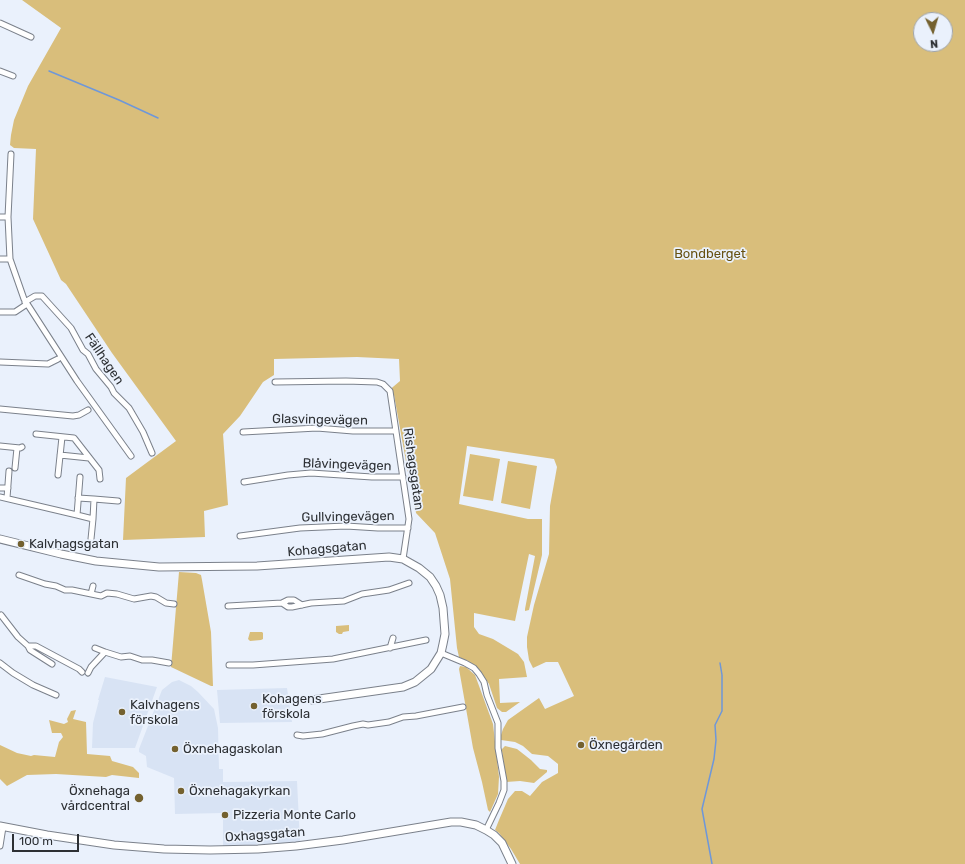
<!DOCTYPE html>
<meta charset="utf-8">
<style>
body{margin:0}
#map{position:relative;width:965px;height:864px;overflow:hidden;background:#eaf1fc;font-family:Rubik,sans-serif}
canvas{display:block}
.north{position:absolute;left:913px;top:12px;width:40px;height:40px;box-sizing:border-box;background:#eaf1fc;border:1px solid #9ea4ac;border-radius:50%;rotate:175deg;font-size:11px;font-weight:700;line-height:16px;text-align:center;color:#2d3034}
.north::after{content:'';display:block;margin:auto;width:14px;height:18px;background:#74612f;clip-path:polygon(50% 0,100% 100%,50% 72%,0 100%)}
.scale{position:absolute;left:12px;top:834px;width:67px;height:18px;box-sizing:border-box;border:2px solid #2d3034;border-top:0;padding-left:5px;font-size:12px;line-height:14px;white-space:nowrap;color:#2d3034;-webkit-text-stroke:3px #eaf1fc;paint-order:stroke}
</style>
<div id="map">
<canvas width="965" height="864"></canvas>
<div class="north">N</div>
<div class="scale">100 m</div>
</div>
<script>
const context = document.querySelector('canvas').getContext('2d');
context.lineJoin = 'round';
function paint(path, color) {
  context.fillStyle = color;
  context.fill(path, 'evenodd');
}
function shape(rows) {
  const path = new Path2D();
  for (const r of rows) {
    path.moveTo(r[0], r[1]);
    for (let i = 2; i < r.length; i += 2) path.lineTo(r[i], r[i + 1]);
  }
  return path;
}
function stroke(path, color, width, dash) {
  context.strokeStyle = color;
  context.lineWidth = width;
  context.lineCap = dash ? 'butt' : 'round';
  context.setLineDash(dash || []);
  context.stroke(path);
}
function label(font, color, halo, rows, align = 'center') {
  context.font = font + ' Rubik,sans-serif';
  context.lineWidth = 3.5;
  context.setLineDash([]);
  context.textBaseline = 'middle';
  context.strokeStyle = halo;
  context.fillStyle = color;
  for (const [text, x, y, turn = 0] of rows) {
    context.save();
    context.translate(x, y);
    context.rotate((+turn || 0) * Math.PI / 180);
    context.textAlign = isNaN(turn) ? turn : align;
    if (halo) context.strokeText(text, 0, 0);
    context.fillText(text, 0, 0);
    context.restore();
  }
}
paint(shape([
 [105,677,157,687,135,748,92,748,93,723,99,700,98,700],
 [179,680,191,686,198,692,214,709,218,728,219,769,223,769,223,782,297,781,300,842,223,847,223,813,175,814,174,778,147,767,146,756,139,752,139,749,162,690,172,682],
 [287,688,292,722,220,723,217,690]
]), '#d8e3f4');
paint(shape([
 [22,0,965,0,965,864,520,864,511,849,499,833,495,830,499,820,508,799,515,791,522,791,530,796,542,782,558,773,558,764,548,756,532,754,523,746,515,742,501,740,500,738,503,729,508,720,539,698,545,709,574,696,558,662,546,662,533,668,529,660,527,647,527,637,534,605,549,554,550,506,557,467,554,459,467,446,459,504,528,519,542,519,542,555,529,610,525,611,525,609,535,556,529,554,515,621,474,613,474,627,479,634,493,639,518,654,524,662,527,677,499,679,500,703,520,702,506,712,502,712,497,708,489,684,480,671,468,661,459,657,457,648,450,579,435,533,416,513,411,479,409,478,394,395,389,398,387,392,400,381,399,359,357,357,274,359,274,375,263,382,240,416,223,434,228,505,204,511,205,537,123,540,126,478,176,441,112,353,66,284,61,280,33,219,36,149,14,148,10,145,11,135,14,120,28,86,61,28],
 [921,20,945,20,945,44,921,44],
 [470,454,500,459,493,501,463,496],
 [508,461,537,466,530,509,501,503],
 [179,572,196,573,201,575,202,580,211,632,213,686,211,686,171,667],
 [349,625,349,631,343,632,342,634,339,634,336,632,336,626],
 [250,632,262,632,263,633,263,639,261,640,250,641,248,639],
 [460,666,466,667,475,675,493,724,499,777,498,794,490,812,488,810,482,782,473,748,459,669],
 [76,710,73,719,86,722,87,754,110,756,112,761,133,767,139,773,139,778,112,775,106,777,56,774,27,775,7,786,0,779,0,745,17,753,31,756,34,755,55,757,59,742,63,737,61,733,52,733,49,720,64,724,68,722,67,719,71,711],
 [505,746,517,749,531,760,540,769,547,770,547,772,534,783,520,781,506,782,502,751,502,749]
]), '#d9be7b');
stroke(shape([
 [49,71,119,100,158,118],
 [712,864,702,809,714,759,716,740,715,725,722,711,722,675,720,663]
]), '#6e97d9', 1.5);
const street = shape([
 [0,23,31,37],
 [0,71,13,76],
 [11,154,8,217,10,259,24,299,77,381,131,456],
 [0,217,8,217],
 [0,259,10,259],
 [25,302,35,296,42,296,71,328,83,350,88,354,96,369,111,387,114,393,129,408,143,432,152,453],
 [0,312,15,312,27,304],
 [0,362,48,364,58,359],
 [275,382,346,381,377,382,383,384,390,391,409,519,403,559],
 [0,409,73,416,79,415,88,410],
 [243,432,317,428,353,431,396,431],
 [36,434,74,438,99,470,100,479],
 [0,446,20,448,22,447],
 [60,455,89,458],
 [15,468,17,448],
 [58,475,62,437],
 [244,482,288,475,311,473,372,477,403,477],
 [0,488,8,488],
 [0,497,77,515],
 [7,498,9,471],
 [78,498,94,499,93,519,77,515,80,477],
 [94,499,118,501],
 [240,536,300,528,346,526,378,528,408,528],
 [91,539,93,519],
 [19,575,45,584,56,586,65,590,72,590,101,596,107,593,117,594,134,599,151,596,156,597,166,603,174,604],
 [91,594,93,586],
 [282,603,288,600,294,600,302,605],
 [228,606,282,603,288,607,292,607,311,603,344,601,362,594,389,590,409,583],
 [1,615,18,637,28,646,36,646,79,669,82,672],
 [28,646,30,650,52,664],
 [95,648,105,652],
 [390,648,393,638],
 [441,653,465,663,474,668,479,674,484,682,487,695,498,723,498,748,504,781,504,790,499,803,486,830],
 [0,663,13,673,33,685,56,695],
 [229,665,253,665,333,659,426,640],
 [88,673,91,667,105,652,121,657,130,656,142,660,152,660,169,663],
 [297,735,303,736,322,734,353,726,363,724,368,725,389,722,403,717,416,716,463,707],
 [0,846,3,827]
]);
const secondary = shape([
 [0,539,61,554,96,561,159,567,257,566,389,557,403,559,419,568,430,577,436,586,440,595,443,608,445,634,443,644,441,653,431,669,415,682,403,687,312,700],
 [0,826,47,835,114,845,164,849,210,850,258,849,296,846,343,840,451,822,461,822,476,825,486,830,494,835,502,843,512,864]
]);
stroke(street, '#7b818b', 7);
stroke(secondary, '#7b818b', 9);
stroke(street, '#fff', 5);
stroke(secondary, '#fff', 7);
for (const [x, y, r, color] of [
 [21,544,4,"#74612f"],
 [254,706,4,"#74612f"],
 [122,712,4,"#74612f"],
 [581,745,4,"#74612f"],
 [175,749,4,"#74612f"],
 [181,791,4,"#74612f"],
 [139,798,5,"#74612f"],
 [225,815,4,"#74612f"]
]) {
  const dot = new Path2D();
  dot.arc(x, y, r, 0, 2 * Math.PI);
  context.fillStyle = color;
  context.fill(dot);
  stroke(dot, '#eaf1fc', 1.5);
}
label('13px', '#675111', '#eaf1fc', [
 ["Bondberget",710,254]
]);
label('13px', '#2d3034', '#eaf1fc', [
 ["Fällhagen",104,359,56],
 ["Glasvingevägen",320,420,1],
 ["Blåvingevägen",347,465,2],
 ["Rishagsgatan",413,469,82],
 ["Gullvingevägen",348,517,-1],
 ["Kohagsgatan",327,549,-5],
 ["Oxhagsgatan",265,835,-4]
]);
label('13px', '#2d3034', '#eaf1fc', [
 ["Kalvhagsgatan",29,544],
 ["Kohagens",262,699],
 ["förskola",262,714],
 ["Kalvhagens",130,705],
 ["förskola",130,720],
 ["Öxnegården",589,745],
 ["Öxnehagaskolan",183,749],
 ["Öxnehaga",130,791,"right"],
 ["vårdcentral",130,806,"right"],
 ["Öxnehagakyrkan",189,791],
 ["Pizzeria Monte Carlo",233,815]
], 'left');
</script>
